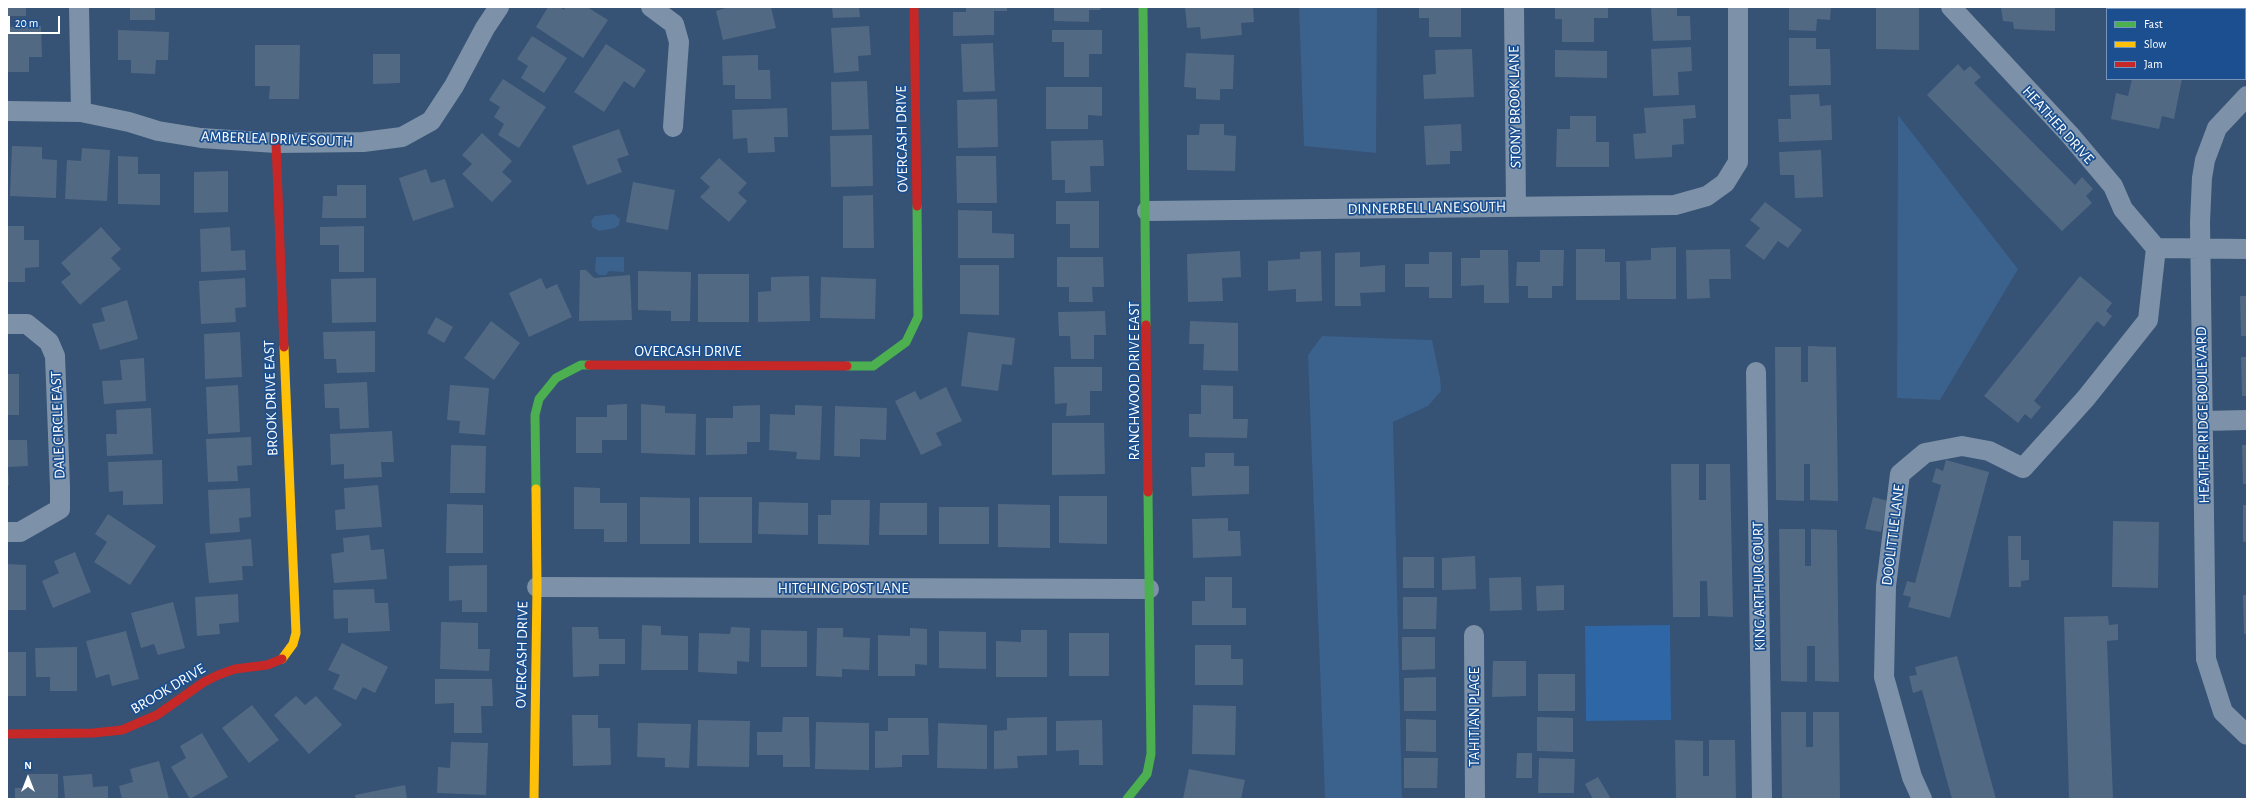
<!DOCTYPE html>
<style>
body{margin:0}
#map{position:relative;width:2254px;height:806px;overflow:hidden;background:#365274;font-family:"Alegreya Sans",sans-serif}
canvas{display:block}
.frame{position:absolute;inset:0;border:8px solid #fff;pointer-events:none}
.legend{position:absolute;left:2106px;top:8px;width:140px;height:72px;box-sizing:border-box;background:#1b4f8f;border:1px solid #7695bc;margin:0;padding:5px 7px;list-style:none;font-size:12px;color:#fff}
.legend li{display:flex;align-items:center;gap:8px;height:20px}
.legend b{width:20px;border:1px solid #7695bc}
.north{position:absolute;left:8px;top:758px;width:40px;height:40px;-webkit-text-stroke:3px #1b4f8f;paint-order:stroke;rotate:0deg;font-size:11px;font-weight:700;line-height:16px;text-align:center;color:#fff}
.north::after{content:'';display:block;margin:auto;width:14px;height:18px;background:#fff;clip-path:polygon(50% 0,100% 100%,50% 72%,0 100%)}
.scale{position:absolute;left:8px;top:16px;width:52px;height:18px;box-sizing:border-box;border:2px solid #fff;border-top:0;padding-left:5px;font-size:12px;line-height:14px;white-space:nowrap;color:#fff;-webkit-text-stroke:3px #1b4f8f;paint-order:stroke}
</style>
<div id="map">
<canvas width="2254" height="806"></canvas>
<div class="frame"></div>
<ul class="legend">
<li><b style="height:5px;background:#4caf50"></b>Fast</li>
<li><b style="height:5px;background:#ffc107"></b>Slow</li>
<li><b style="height:5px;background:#c62828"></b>Jam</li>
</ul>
<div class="north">N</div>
<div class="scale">20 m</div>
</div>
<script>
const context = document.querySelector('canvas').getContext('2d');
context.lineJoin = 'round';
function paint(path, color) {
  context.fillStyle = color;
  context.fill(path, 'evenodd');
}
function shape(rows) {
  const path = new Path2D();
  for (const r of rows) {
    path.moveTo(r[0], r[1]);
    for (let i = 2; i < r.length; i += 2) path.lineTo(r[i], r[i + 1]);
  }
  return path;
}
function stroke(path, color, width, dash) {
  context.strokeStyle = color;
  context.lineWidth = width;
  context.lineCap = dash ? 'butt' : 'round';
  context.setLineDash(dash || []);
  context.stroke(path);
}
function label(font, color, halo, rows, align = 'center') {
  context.font = font + ' "Alegreya Sans",sans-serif';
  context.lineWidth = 3.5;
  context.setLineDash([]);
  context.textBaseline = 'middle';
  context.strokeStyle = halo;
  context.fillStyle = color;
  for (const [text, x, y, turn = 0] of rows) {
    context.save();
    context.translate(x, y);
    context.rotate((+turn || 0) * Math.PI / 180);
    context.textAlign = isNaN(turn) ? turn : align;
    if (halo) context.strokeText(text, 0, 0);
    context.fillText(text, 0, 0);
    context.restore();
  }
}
paint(shape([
 [1670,625,1671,720,1586,721,1585,626]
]), '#2f66a5');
paint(shape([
 [1299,7,1377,7,1376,153,1304,146],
 [1898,115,2018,269,1940,400,1897,398],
 [614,214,620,219,619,225,615,228,599,231,592,227,591,221,595,216],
 [596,257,624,257,624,272,609,271,606,275,599,275,595,271],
 [1322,336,1432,340,1440,378,1441,391,1428,406,1393,422,1402,799,1325,799,1308,355]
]), '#3b618d');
paint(shape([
 [7,7,26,7,26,16,7,16],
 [130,7,155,7,155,20,130,20],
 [548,7,560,7,564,10,565,7,587,7,608,20,583,58,536,27],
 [729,7,771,7,776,28,723,40,716,11],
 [832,7,859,7,860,17,833,18],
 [966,7,1007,7,1007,11,994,11,994,35,953,36,953,12,966,12],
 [1054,7,1101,7,1100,10,1089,10,1089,22,1054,21],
 [1185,7,1253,7,1254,22,1241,23,1242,35,1201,39,1200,27,1187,28],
 [1419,7,1461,7,1461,37,1429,37,1429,18,1419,18],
 [1555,7,1608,7,1608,18,1594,18,1594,42,1562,42,1562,19,1555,19],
 [1651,7,1677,7,1677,16,1690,16,1691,40,1653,41],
 [1789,7,1831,7,1830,20,1817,19,1816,31,1789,30],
 [1876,7,1919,7,1919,50,1876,49],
 [1998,7,2055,7,2055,31,2014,29,2013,22,2003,21,2001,8],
 [2159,7,2209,7,2209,9,2159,9],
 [41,26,42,57,29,57,29,72,7,72,7,27],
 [869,26,871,55,858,56,859,71,834,73,831,28],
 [118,30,169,32,168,60,156,60,155,74,131,73,131,60,118,60],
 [1052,30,1102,30,1102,54,1089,54,1089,77,1064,77,1064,42,1052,42],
 [532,36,567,58,544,93,521,78,528,66,517,59],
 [1789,38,1816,38,1816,49,1830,49,1831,85,1789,86],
 [993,43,995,91,963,92,961,44],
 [606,44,646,70,634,88,624,81,604,112,574,92],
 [255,45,300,45,299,99,269,99,270,86,255,86],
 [1691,47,1692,71,1678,72,1679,95,1653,96,1651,49],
 [1472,49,1474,97,1424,99,1423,75,1436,74,1435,50],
 [1555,50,1607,51,1607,78,1555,77],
 [1186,53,1234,55,1233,89,1220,89,1220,100,1196,99,1196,88,1184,87],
 [373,54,400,54,400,83,373,84],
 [758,55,758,70,770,70,771,99,735,99,735,85,723,85,722,56],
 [1958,64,1964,71,1970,66,1981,77,1974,83,2075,185,2082,177,2093,189,2086,196,2092,203,2062,231,1927,95],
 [503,79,546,107,519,148,498,135,504,124,494,117,500,107,489,100],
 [2132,79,2182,79,2174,119,2162,116,2159,129,2111,119,2116,93,2128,96],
 [867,81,869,129,832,130,831,82],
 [1046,87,1102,87,1102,116,1088,115,1088,129,1046,129],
 [1819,94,1820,106,1831,105,1832,140,1779,142,1778,119,1791,119,1790,95],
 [997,99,998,147,958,148,957,100],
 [1695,105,1696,118,1683,119,1684,144,1672,145,1672,157,1635,159,1633,134,1646,133,1644,108],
 [787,108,788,137,774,137,775,152,748,153,747,138,733,139,732,110],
 [1570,116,1596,116,1596,142,1609,142,1609,167,1556,167,1557,129,1570,129],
 [1200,124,1224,124,1224,135,1236,136,1235,171,1187,170,1187,135,1199,135],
 [1461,124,1462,151,1450,151,1450,164,1426,165,1424,126],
 [619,129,629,155,617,159,622,172,587,185,572,146],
 [482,133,512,161,502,172,512,181,492,202,462,174,472,164,462,155],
 [872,135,873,186,831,187,830,136],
 [1103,140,1104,166,1090,166,1091,192,1065,193,1065,180,1052,180,1051,141],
 [12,146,42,147,42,159,57,160,56,198,10,196],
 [82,148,110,150,107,201,65,199,67,160,81,161],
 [1821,150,1823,197,1795,198,1794,175,1780,175,1779,152],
 [118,156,138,157,138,174,160,174,160,205,118,204],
 [956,156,996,156,997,203,957,203],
 [719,158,747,183,738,193,747,201,729,222,700,197,710,187,700,178],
 [426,169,431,183,445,179,454,207,413,221,399,178],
 [228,171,228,212,194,213,194,172],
 [633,182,675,190,668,230,626,222],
 [337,185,366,185,366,218,322,218,323,196,337,196],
 [873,195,874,248,843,248,843,196],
 [1056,201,1099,201,1099,248,1070,248,1070,224,1056,224],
 [1765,202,1802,230,1788,248,1778,241,1764,260,1745,246,1760,228,1750,220],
 [958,210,992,211,992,233,1014,234,1014,258,958,258],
 [7,226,24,226,24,240,39,240,39,267,25,268,25,282,7,282],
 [364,226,364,272,339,272,339,245,320,245,320,227],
 [101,227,121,249,111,258,121,269,80,305,61,282,71,274,61,263],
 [230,227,231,251,245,250,246,270,201,272,200,229],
 [1676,247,1676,299,1627,299,1626,261,1651,260,1651,248],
 [1576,249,1605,249,1605,262,1620,262,1620,300,1576,300],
 [1730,249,1731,279,1709,279,1710,298,1687,299,1686,250],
 [1480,250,1508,250,1509,303,1484,303,1484,285,1461,286,1461,258,1480,258],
 [1540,250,1564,250,1563,286,1552,286,1552,298,1528,298,1528,286,1516,286,1517,262,1540,262],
 [1240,251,1241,277,1222,278,1223,301,1188,302,1187,254],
 [1321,251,1322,301,1296,302,1296,289,1268,291,1268,261,1300,259,1300,252],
 [1360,252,1360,267,1385,265,1385,292,1360,293,1361,306,1335,306,1335,253],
 [1429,252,1452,252,1452,298,1429,298,1429,287,1405,287,1405,264,1429,264],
 [1057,257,1103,257,1104,287,1092,287,1093,302,1069,302,1069,287,1057,287],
 [960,265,999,265,999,315,960,314],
 [580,270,586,270,594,278,630,275,632,320,579,321],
 [638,271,691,272,690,321,671,321,671,311,638,310],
 [698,274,749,274,749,322,698,322],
 [809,276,810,321,758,322,758,292,771,291,771,277],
 [2080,276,2112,303,2106,311,2112,316,2104,327,2097,321,2034,401,2041,407,2031,419,2025,414,2018,423,1984,396],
 [821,277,876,279,875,319,820,318],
 [245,278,246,307,235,308,236,322,201,324,199,281],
 [376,278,376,322,332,323,331,279],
 [541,278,546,289,557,284,572,317,529,337,509,293],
 [2240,296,2247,296,2247,336,2241,336],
 [127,300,138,339,100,350,92,324,105,321,101,308],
 [1105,311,1106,335,1094,335,1094,359,1071,359,1070,336,1059,336,1058,312],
 [436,317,453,327,444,343,427,333],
 [491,321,520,343,494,380,464,358],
 [1190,321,1238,323,1238,371,1203,370,1204,344,1189,344],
 [375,331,375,372,337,373,336,359,324,359,323,332],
 [240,332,242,377,205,379,204,334],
 [968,332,1015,338,1012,365,1002,364,998,391,961,386],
 [1808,346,1836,347,1838,501,1810,500,1810,464,1804,464,1804,501,1776,500,1775,347,1801,347,1801,382,1808,382],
 [2241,357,2247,357,2247,396,2242,396],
 [144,358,146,401,104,404,102,381,122,380,120,360],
 [1054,367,1102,367,1102,391,1090,391,1090,415,1066,416,1067,403,1055,404],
 [7,374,19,374,19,415,7,415],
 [367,382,369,428,340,429,339,408,325,408,324,384],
 [238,385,240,432,208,434,206,387],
 [450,385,489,388,485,435,459,433,460,421,447,420],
 [1201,385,1233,386,1233,419,1248,419,1247,438,1189,437,1189,414,1201,414],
 [946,387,962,421,936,433,942,445,921,455,895,401,915,391,920,400],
 [627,404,627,440,602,440,602,453,576,453,576,417,607,417,607,405],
 [641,404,665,406,665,413,696,414,695,455,641,453],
 [760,405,760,442,747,442,747,454,706,455,706,418,733,418,733,406],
 [795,405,822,406,820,460,796,459,797,452,769,450,770,414,795,415],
 [835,406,887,408,886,440,860,439,860,457,834,456],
 [151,408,153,454,107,456,106,434,117,434,116,410],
 [1052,423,1104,423,1105,474,1052,475],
 [392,431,394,462,381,462,382,477,344,479,344,464,331,465,330,434],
 [251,437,252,465,237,466,238,481,208,482,206,439],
 [7,440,27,440,28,466,8,467,9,485,7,485],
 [451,445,486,446,485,493,450,493],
 [2242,445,2247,445,2247,484,2243,484],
 [1205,453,1234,453,1234,466,1249,466,1249,494,1192,496,1191,467,1205,467],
 [162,460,163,504,123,505,123,491,109,492,108,462],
 [1946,460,1989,472,1950,618,1908,607,1911,597,1903,595,1907,581,1915,583,1941,485,1932,482,1936,468,1943,471],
 [1671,464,1699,464,1699,500,1706,500,1706,464,1730,464,1733,617,1708,616,1707,581,1700,581,1700,617,1673,617],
 [378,485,382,527,336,530,335,510,345,509,344,488],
 [574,487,600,488,600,503,627,503,627,542,604,542,604,529,574,529],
 [250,488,251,517,239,518,240,532,210,534,208,490],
 [1059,496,1107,496,1107,544,1059,543],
 [640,497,690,498,690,544,640,544],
 [699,497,752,497,752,543,699,543],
 [1873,497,1888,501,1881,532,1865,529],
 [831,500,870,500,869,545,818,544,818,515,831,515],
 [759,502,808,503,808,535,758,534],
 [880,503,927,503,927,535,879,535],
 [447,504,483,505,483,553,446,553],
 [998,504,1050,505,1050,548,998,547],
 [2243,505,2247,505,2247,542,2243,542],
 [939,507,989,507,989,544,939,544],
 [108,514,156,546,130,585,94,562,107,542,95,534],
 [1228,518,1228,531,1240,531,1241,556,1193,558,1192,519],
 [2113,521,2159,522,2158,588,2112,587],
 [1779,529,1805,529,1805,566,1811,566,1811,529,1837,530,1839,682,1815,681,1815,646,1807,646,1807,682,1781,681],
 [369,535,371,550,384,549,387,579,334,583,331,554,344,552,343,538],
 [2008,536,2021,536,2021,560,2029,560,2029,580,2021,581,2021,587,2009,587],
 [251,539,253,566,242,566,243,580,209,583,205,543],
 [75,552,91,592,53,608,42,581,59,573,54,561],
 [1475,556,1476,589,1442,590,1442,558],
 [1403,557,1434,557,1434,588,1403,588],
 [7,564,26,565,26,610,7,610],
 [487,565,487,612,462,612,462,600,449,601,449,566],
 [1205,577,1232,577,1232,608,1246,608,1246,625,1192,625,1192,601,1205,601],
 [1521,577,1522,610,1490,611,1489,578],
 [1564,585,1564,610,1537,611,1536,586],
 [374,589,375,603,388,603,390,631,348,633,348,618,334,619,333,590],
 [238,594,239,622,219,624,220,634,197,636,195,597],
 [2243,595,2247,595,2247,634,2244,634],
 [1403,597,1437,597,1436,629,1403,629],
 [173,602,185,648,158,655,154,644,141,648,131,613],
 [2108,616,2109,625,2118,624,2118,640,2107,641,2113,799,2069,799,2064,617],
 [441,622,478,623,478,649,490,649,489,671,440,669],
 [642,625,661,626,661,635,688,636,688,670,641,670],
 [572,627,598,627,599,639,625,639,625,664,599,664,599,676,573,677],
 [731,627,750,628,749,662,737,661,737,674,698,672,699,633,730,634],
 [817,628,843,628,843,637,870,638,869,670,842,669,842,677,816,676],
 [910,628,927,629,927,665,915,664,915,676,878,676,878,635,910,636],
 [761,630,807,631,807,667,761,667],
 [1021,630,1047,630,1047,677,996,677,996,641,1021,642],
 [126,631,139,679,112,686,109,674,96,678,86,641],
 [939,631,986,632,986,669,939,668],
 [1069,633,1109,633,1109,676,1069,676],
 [1402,637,1435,637,1435,669,1402,670],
 [342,643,388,667,375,693,363,687,356,700,333,689,340,675,328,670],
 [1195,645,1231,645,1231,659,1243,659,1243,685,1195,685],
 [77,647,77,691,50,691,50,677,36,677,35,648],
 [7,652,26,652,26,696,7,696],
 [1957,656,1996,799,1952,799,1922,690,1913,693,1909,676,1917,675,1915,667],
 [1493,661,1526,661,1526,696,1492,697],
 [1538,674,1575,674,1575,711,1538,711],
 [1436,677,1436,711,1404,711,1404,678],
 [435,679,492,679,493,706,481,706,482,733,454,733,454,703,435,704],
 [296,696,305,705,316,696,342,725,309,754,274,715],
 [252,705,279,740,249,763,222,728],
 [1193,705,1236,706,1235,755,1192,754],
 [1781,712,1806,712,1806,747,1813,747,1813,712,1839,712,1840,799,1782,799],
 [572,715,598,715,598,728,610,728,611,765,573,766],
 [783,717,809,717,810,767,783,767,783,755,757,755,757,732,782,732],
 [1047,717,1047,755,1017,756,1018,768,994,769,994,731,1007,730,1007,718],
 [1537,717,1573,718,1573,752,1537,751],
 [888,718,928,718,929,755,902,755,902,767,875,768,875,731,888,731],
 [1406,719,1436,720,1436,752,1406,751],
 [698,720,750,721,749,767,697,766],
 [1102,720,1103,765,1079,765,1079,750,1056,751,1056,721],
 [816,722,869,723,869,770,815,769],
 [638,723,691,724,689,768,665,767,665,758,637,757],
 [938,723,987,725,987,769,937,768],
 [202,733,228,777,190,799,171,767,186,758,180,746],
 [1675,740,1703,741,1703,776,1709,776,1709,740,1735,740,1736,799,1676,799],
 [451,742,488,743,486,795,437,793,438,767,450,768],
 [1517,753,1532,753,1532,778,1516,778],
 [1404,758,1438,758,1437,788,1404,788],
 [1539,758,1575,759,1574,793,1538,793],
 [159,761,169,799,122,799,119,786,133,782,130,769],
 [1189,769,1245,780,1241,799,1183,799],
 [29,774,58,774,58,799,15,799,15,788,29,788],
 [92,774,93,787,108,786,108,799,65,799,63,776],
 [1598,777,1611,799,1593,799,1585,784],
 [405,785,407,799,356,799,355,795]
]), '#526984');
stroke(shape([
 [79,7,81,112],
 [651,7,674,24,679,42,673,127],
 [1514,7,1516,207],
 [1951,7,2070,135,2113,186,2123,209,2156,248],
 [2247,96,2217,128,2205,160,2202,178,2200,222,2206,659,2223,712,2247,735],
 [7,111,81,112,129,122,158,131,201,138,276,143,363,142,402,137,431,121,454,86,485,28,499,7],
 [1147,211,1675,205,1707,196,1725,183,1738,162,1738,7],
 [2156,248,2247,249],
 [7,324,27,324,49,342,55,356,60,487,60,509,20,532,7,532],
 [1756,372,1762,799],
 [2203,421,2247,420],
 [537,587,1149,589],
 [1474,635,1475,799],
 [1922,799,1912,777,1884,677,1886,586,1900,474,1925,453,1962,446,1989,451,2023,468,2086,398,2148,320,2156,248]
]), '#7d92a8', 20);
stroke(shape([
 [1143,7,1146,325],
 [847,366,873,366,906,342,918,317,917,206],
 [536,489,535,415,539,399,556,378,581,365,589,365],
 [1127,799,1147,774,1151,754,1148,492]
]), '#4caf50', 9);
stroke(shape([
 [282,659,293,644,296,633,284,347],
 [534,799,537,587,536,489]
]), '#ffc107', 9);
stroke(shape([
 [914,7,917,206],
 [276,143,284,347],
 [1146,325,1148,492],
 [589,365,847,366],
 [7,734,93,733,122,730,157,715,204,682,218,675,235,669,267,665,282,659]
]), '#c62828', 9);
label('15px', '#fff', '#1b4f8f', [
 ["STONY BROOK LANE",1515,107,-91],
 ["HEATHER DRIVE",2058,125,48],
 ["AMBERLEA DRIVE SOUTH",277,139,2],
 ["OVERCASH DRIVE",902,139,-91],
 ["DINNERBELL LANE SOUTH",1427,208,-1],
 ["OVERCASH DRIVE",688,351],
 ["RANCHWOOD DRIVE EAST",1134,381,-90],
 ["BROOK DRIVE EAST",271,398,-92],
 ["HEATHER RIDGE BOULEVARD",2203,415,-91],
 ["DALE CIRCLE EAST",58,425,-92],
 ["DOOLITTLE LANE",1893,535,-83],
 ["KING ARTHUR COURT",1759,586,-91],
 ["HITCHING POST LANE",843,588],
 ["OVERCASH DRIVE",522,655,-89],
 ["BROOK DRIVE",168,689,-31],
 ["TAHITIAN PLACE",1474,717,-90]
]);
</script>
